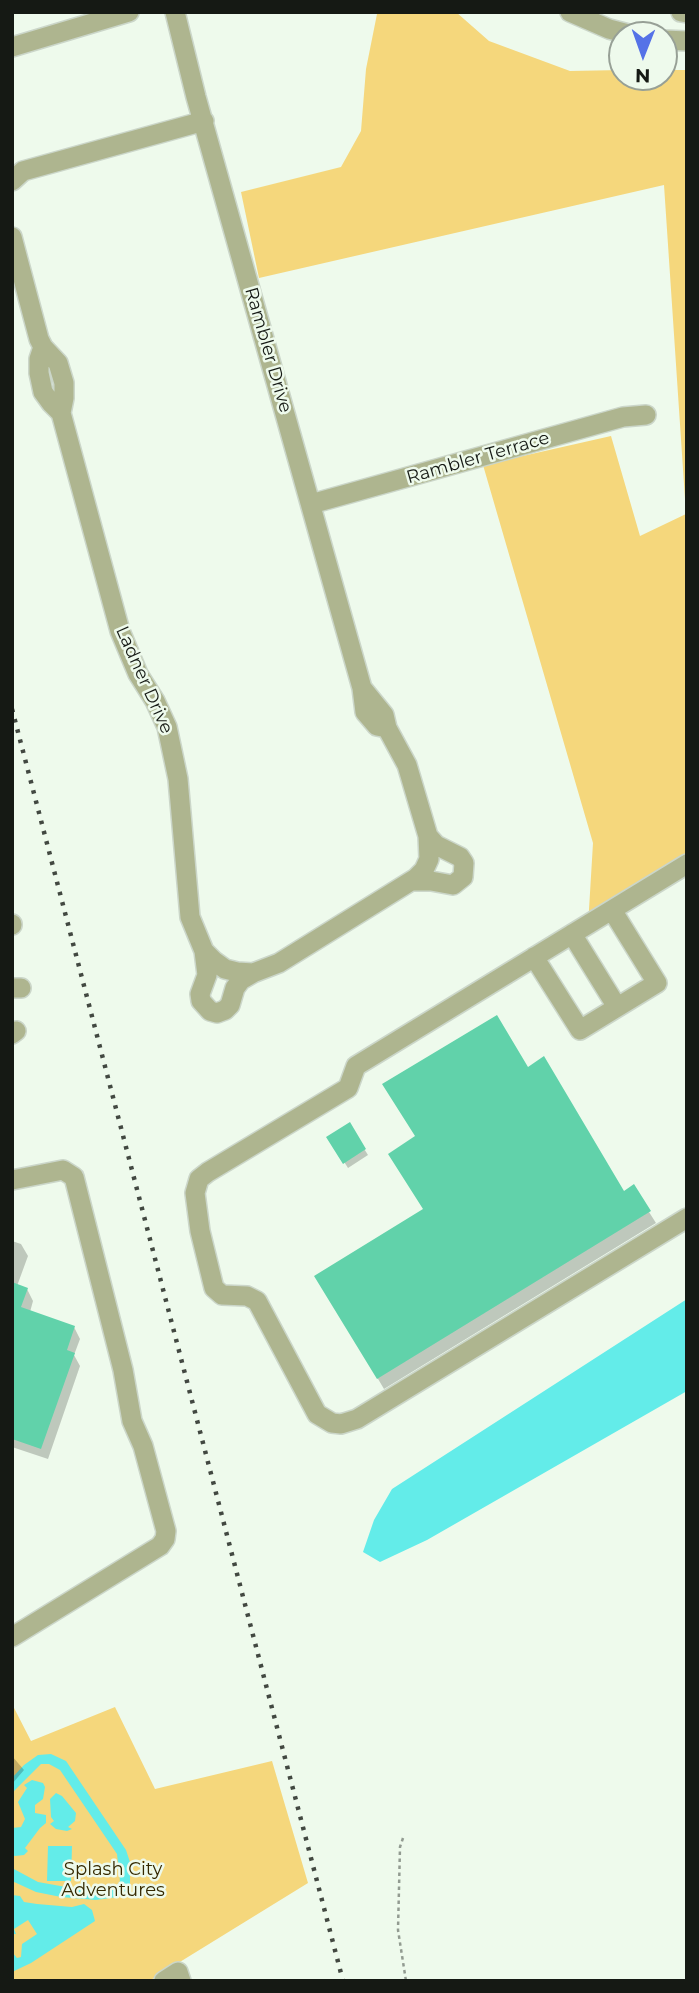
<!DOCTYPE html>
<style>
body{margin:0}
#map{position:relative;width:699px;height:1993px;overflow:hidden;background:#eefaec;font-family:Montserrat,sans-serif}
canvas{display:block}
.frame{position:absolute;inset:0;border:14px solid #151914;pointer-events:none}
.north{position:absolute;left:608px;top:21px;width:70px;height:70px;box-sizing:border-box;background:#eefaec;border:2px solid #97a096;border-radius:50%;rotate:181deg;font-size:19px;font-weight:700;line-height:28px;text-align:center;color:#151914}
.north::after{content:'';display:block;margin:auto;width:24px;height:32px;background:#5572e7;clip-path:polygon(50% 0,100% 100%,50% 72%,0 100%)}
</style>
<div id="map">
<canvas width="699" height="1993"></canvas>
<div class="frame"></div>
<div class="north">N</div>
</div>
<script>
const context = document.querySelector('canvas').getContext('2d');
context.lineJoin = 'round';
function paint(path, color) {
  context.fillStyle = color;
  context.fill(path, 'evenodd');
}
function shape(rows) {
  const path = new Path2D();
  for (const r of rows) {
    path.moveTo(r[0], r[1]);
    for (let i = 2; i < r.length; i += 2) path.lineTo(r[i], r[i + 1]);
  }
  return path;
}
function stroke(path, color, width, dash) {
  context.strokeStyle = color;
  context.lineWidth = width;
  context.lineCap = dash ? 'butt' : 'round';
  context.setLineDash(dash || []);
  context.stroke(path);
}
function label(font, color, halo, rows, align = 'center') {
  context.font = font + ' Montserrat,sans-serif';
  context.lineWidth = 5;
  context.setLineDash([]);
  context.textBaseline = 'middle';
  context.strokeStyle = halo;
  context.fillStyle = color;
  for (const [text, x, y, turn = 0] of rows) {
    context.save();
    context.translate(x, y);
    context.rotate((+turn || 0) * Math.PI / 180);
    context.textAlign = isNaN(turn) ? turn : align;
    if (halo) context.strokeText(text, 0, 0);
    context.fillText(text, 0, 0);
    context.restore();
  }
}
paint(shape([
 [401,12,456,12,489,41,570,71,622,70,622,77,664,77,664,70,687,70,687,863,588,926,593,843,483,465,611,436,640,536,686,514,664,185,259,278,241,192,341,167,361,131,366,69,377,14],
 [12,1704,31,1741,115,1707,155,1789,272,1761,308,1883,149,1981,12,1981]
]), '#f5d77c');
paint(shape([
 [687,1299,687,1391,427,1540,380,1562,363,1552,374,1520,392,1489],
 [51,1754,66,1761,126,1850,130,1862,130,1884,127,1890,117,1897,96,1900,61,1897,36,1892,12,1881,12,1868,38,1882,94,1892,111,1891,116,1887,120,1881,117,1854,60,1770,49,1764,41,1764,12,1793,12,1778,24,1765,38,1755],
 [32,1780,43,1783,45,1787,43,1799,35,1805,35,1813,46,1815,46,1823,40,1828,25,1848,28,1851,24,1855,15,1856,12,1855,12,1828,21,1827,25,1819,18,1802,27,1788,24,1785],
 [56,1793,62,1796,76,1813,75,1821,68,1827,72,1829,67,1831,56,1829,50,1824,54,1821,51,1817,50,1799],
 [48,1846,72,1846,71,1881,47,1881],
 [12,1895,20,1896,24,1902,37,1904,72,1907,84,1904,92,1910,95,1921,31,1963,12,1972,12,1952,17,1958,21,1957,22,1944,37,1934,28,1920,14,1929,16,1934,12,1934]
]), '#63ece9');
paint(shape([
 [527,1069,623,1193,649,1212,656,1223,384,1389,317,1276,425,1210],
 [349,1125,368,1155,348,1168,329,1138],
 [12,1241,21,1244,28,1256,17,1286,27,1289,33,1301,30,1312,74,1327,80,1339,74,1355,80,1366,48,1459,12,1447],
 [12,1756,24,1770,12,1784]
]), '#0003');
paint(shape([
 [497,1015,528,1067,544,1056,624,1191,634,1184,651,1211,377,1379,314,1276,423,1209,388,1154,415,1136,382,1084],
 [350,1122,366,1149,343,1164,326,1137],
 [12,1282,28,1288,21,1307,75,1326,67,1350,75,1353,41,1449,12,1439]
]), '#61d2aa');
const minor = shape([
 [175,12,196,97,362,688,365,712,377,726,387,728],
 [570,12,609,29,632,35],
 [681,12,687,13],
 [664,40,687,41],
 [12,47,129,12],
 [12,181,23,171,204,121],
 [12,237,39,339,43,347,58,363,64,383,64,398,61,413,120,631,138,674,155,701,167,727,178,779,190,917,204,951,214,961,225,969,237,972,253,973,279,963,416,878,424,870,429,859,428,836],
 [43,347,39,359,39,373,43,392,51,403,61,413],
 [311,504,623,417,646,415],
 [362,688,384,715,387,728,407,765,428,836,436,845,460,857,464,863,463,877,453,885,431,881,412,881],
 [687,864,356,1066,348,1088,208,1172,199,1179,195,1193,200,1231,214,1288,222,1295,247,1296,257,1301,317,1414,332,1423,341,1424,357,1419,687,1218],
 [12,924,12,925],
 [572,934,617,1007],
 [204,951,207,975,200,994,201,1001,210,1011,217,1013,225,1010,230,1005,235,988,241,980,253,973],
 [534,957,580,1030,657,983,612,910],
 [12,988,21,988],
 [12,1034,16,1031],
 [12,1180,63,1170,74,1177,123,1370,132,1421,143,1446,166,1531,165,1539,160,1546,12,1637],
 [164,1981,178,1972,181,1981]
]);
stroke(minor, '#cbd6c9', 22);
stroke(shape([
 [403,1838,400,1847,398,1930,406,1981]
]), '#929b91', 2.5, [3.5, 3.5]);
stroke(minor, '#aeb58f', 19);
stroke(shape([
 [12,709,343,1981]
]), '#424841', 4.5, [3.5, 7]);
label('18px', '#151914', '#eefaec', [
 ["Rambler Drive",268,350,74],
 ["Rambler Terrace",478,458,-16],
 ["Ladner Drive",144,680,66]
]);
label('18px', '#352900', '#eefaec', [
 ["Splash City",113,1870],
 ["Adventures",113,1891]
]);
</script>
